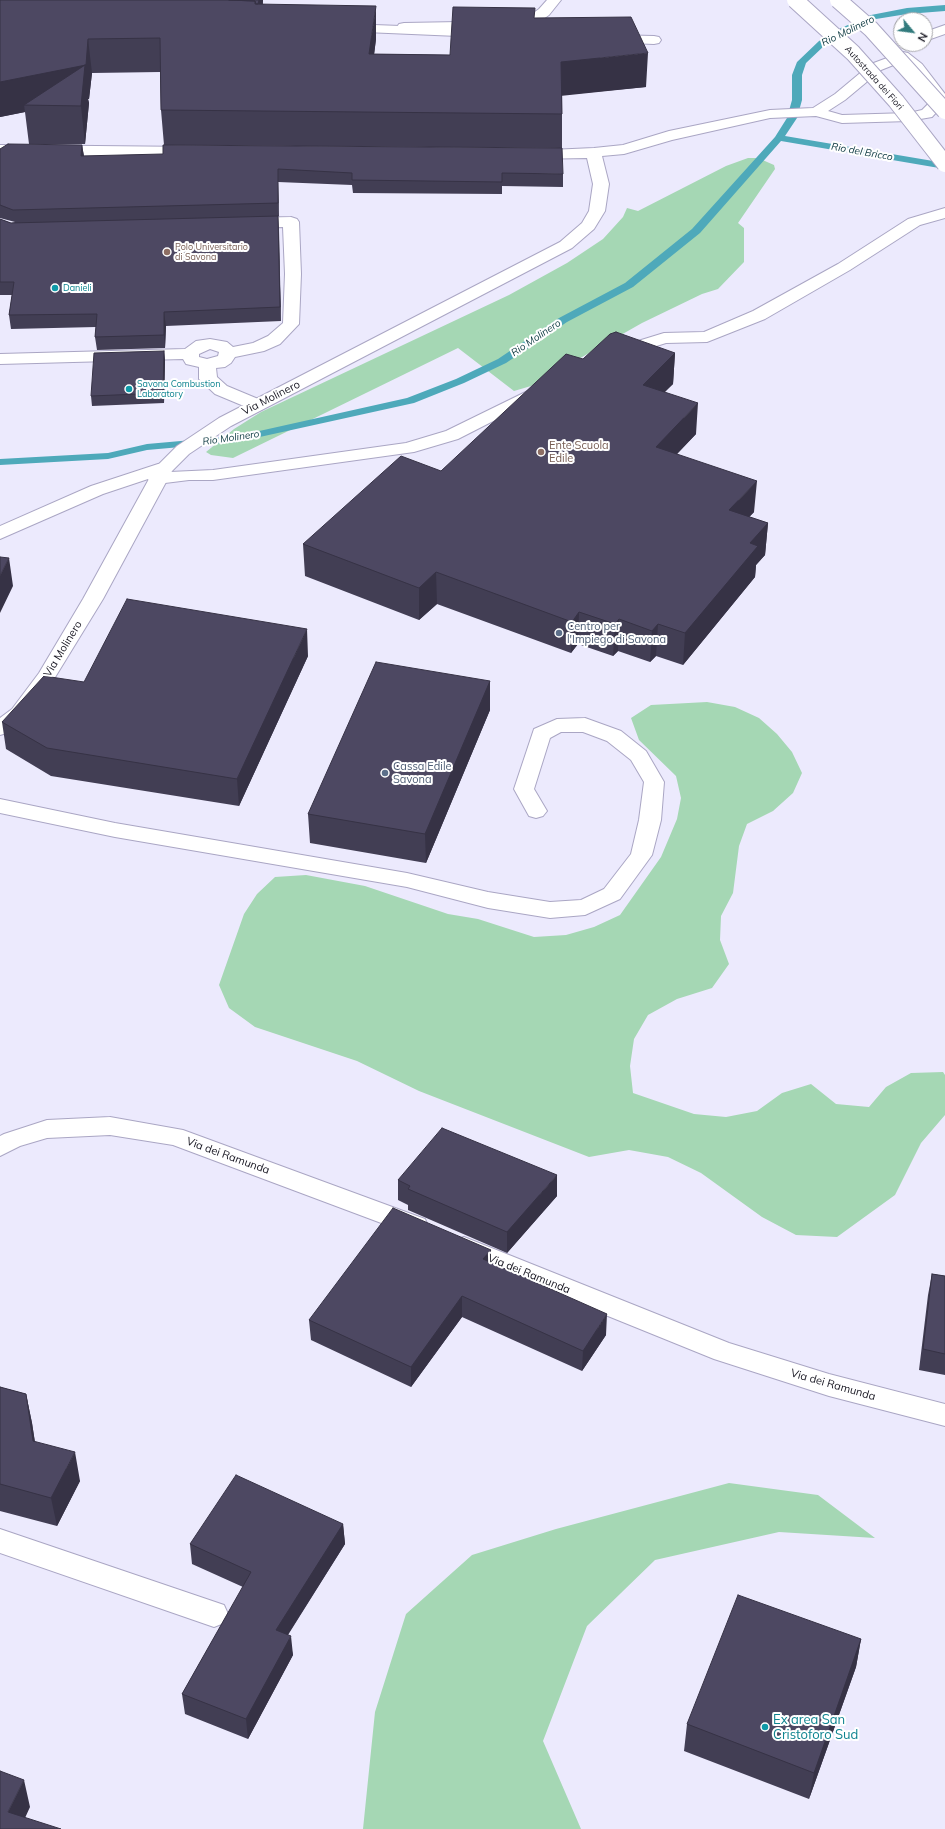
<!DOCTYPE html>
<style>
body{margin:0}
#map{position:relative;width:945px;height:1829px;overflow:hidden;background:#eceafd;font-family:Mulish,sans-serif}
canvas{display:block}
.north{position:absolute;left:893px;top:12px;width:40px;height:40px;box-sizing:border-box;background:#fff;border:1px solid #a2a2a6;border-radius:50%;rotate:119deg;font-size:11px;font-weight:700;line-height:16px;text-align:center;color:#171621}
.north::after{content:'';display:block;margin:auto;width:14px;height:18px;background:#327b7d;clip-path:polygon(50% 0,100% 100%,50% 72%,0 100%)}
</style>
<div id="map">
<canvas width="945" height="1829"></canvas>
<div class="north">N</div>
</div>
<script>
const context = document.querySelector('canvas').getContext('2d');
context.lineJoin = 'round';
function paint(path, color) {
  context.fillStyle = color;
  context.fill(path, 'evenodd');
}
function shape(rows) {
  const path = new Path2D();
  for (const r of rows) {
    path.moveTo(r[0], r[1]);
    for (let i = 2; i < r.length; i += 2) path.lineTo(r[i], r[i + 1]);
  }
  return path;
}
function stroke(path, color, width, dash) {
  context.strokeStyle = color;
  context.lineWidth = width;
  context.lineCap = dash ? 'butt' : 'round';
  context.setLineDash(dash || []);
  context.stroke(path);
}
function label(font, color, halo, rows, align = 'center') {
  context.font = font + ' Mulish,sans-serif';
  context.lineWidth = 4;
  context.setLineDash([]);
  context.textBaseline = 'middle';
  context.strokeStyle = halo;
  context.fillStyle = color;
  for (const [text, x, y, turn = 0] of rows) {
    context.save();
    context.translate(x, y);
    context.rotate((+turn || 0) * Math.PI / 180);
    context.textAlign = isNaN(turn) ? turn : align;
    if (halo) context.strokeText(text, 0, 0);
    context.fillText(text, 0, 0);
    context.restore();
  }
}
paint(shape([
 [748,158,758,158,774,165,775,169,738,223,744,228,744,262,718,289,702,294,642,323,531,386,514,391,458,348,233,458,211,455,206,452,234,429,261,412,509,295,567,263,603,239,623,217,627,208,638,211,726,166],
 [707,702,735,707,759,718,777,734,792,752,802,773,793,793,773,811,747,824,739,846,733,893,721,916,720,940,729,964,712,988,677,999,648,1015,634,1039,630,1066,633,1093,694,1114,726,1117,757,1111,782,1093,811,1084,836,1104,869,1107,886,1087,911,1073,943,1072,945,1075,945,1115,921,1143,895,1195,837,1237,796,1235,762,1217,701,1173,668,1157,629,1150,589,1157,419,1091,357,1061,255,1027,229,1008,219,985,244,914,257,894,275,877,306,875,365,886,448,914,478,919,534,937,566,935,594,927,620,915,661,857,677,819,681,798,676,776,639,740,631,718,651,705],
 [729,1483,818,1495,875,1538,779,1532,655,1560,587,1626,543,1741,581,1829,363,1829,375,1712,406,1614,472,1555,556,1529]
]), '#a5d7b4');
paint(shape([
 [945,5,945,11,907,14,876,19,847,32,825,45,806,63,802,75,802,100,797,118,785,136,945,163,945,169,781,141,700,233,633,287,567,322,506,363,464,383,414,403,237,442,147,450,108,459,0,465,0,459,108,453,147,444,237,436,407,398,456,379,498,359,559,318,625,283,692,229,775,137,787,118,792,100,792,75,797,62,819,41,841,28,871,15,907,8,945,5]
]), '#4ea9ba');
const lane = shape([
 [547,0,561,0,549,15,539,22,517,29,404,31,399,30,397,27,399,24,404,23,515,21,529,16,539,9,547,0],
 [945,208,945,218,920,225,850,270,765,319,707,342,666,343,618,358,612,357,609,353,612,349,664,333,704,332,753,311,838,264,908,219,945,208],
 [291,217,297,219,299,222,301,274,299,324,280,344,264,351,235,357,231,363,225,367,216,368,217,377,227,386,263,401,266,405,263,409,257,410,251,409,215,394,199,379,199,367,186,364,183,359,0,364,0,354,185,349,196,341,210,339,227,342,233,347,253,343,268,336,283,323,285,274,283,227,248,228,242,226,240,223,242,220,248,218,291,217],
 [210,349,219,352,218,356,207,359,199,357,199,354,210,349],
 [544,383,550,384,553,388,550,392,458,439,414,452,213,480,189,480,157,484,151,483,148,479,103,494,0,539,0,526,91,486,158,464,164,463,170,464,173,468,170,472,213,470,406,443,446,431,544,383],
 [585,718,621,731,646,751,664,782,661,820,652,855,620,899,585,915,550,918,488,908,407,887,115,837,0,813,0,799,115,823,407,873,488,892,550,902,581,900,604,889,631,854,639,820,644,782,631,760,607,741,583,732,561,732,550,738,534,789,547,811,543,816,536,818,529,816,514,789,534,729,557,719,585,718],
 [0,1529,224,1605,228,1614,224,1623,214,1627,0,1553,0,1529]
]);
const street = shape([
 [347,24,481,29,486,30,488,33,486,36,481,37,342,31,340,28,342,25,347,24],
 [945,25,945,34,925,41,925,32,945,25],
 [611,35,654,36,659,37,661,40,659,43,654,44,606,42,604,39,606,36,611,35],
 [903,52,908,53,922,64,945,94,945,103,932,117,909,121,842,123,816,116,770,118,672,140,624,154,602,156,609,184,605,211,594,229,572,248,231,426,189,454,172,471,103,599,54,679,26,719,7,733,0,735,0,718,12,709,39,673,83,599,155,468,177,446,219,418,560,242,582,223,589,211,593,184,587,158,533,159,528,157,525,154,528,151,594,148,623,145,669,131,770,110,813,108,835,94,871,64,903,52],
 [901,62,912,70,933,99,922,110,909,113,842,115,828,111,845,100,881,70,901,62],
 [0,145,193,147,198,149,201,152,198,155,193,157,0,155,0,145],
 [110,1117,183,1130,425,1219,428,1226,425,1233,416,1236,173,1145,110,1135,47,1138,20,1146,0,1156,0,1136,4,1134,47,1120,110,1117],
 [464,1237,729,1343,829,1374,945,1404,945,1426,829,1396,714,1359,455,1254,452,1247,455,1240,464,1237]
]);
stroke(lane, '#aaa6c4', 2);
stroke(street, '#aaa6c4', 2);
paint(lane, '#fff');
paint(street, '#fff');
const highwayBridge = shape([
 [795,0,853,53,896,101,945,164],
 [838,0,871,29,945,111]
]);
stroke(highwayBridge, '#aaa6c4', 18, []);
stroke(highwayBridge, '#fff', 16);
paint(shape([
 [0,0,263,0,263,4,376,39,374,54,450,55,534,18,646,87,562,95,562,148,164,145,161,110,160,72,92,73,89,99,88,99,89,103,85,144,29,144,25,112,0,117],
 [82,145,84,156,563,174,563,187,502,186,502,194,353,193,352,185,278,182,279,216,278,216,281,321,166,326,165,348,97,350,95,337,96,327,11,329,9,315,12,295,0,295,0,219,11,223,15,222,0,218,0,149],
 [164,351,165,361,164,403,92,406,91,396],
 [675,353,673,384,664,392,696,434,677,454,754,512,749,517,768,523,765,555,756,565,755,577,683,665,656,656,650,662,618,651,613,656,578,644,571,653,437,604,419,620,305,576,303,544,441,471,583,359],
 [308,656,239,806,51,776,6,749,2,722,84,682],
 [490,681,490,710,426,863,310,843,308,814],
 [398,1180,557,1196,507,1253,408,1210,408,1205,398,1200],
 [491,1250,491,1263,606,1335,582,1371,462,1317,411,1387,311,1340,309,1320],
 [932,1274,945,1276,945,1375,919,1370,928,1295],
 [0,1387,26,1394,32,1423,35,1442,80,1481,57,1526,0,1511],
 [343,1524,345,1544,288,1635,293,1655,248,1739,185,1714,182,1694,243,1587,192,1564,190,1544],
 [861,1639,856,1667,809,1799,684,1751,687,1724]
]), '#423e54');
paint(shape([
 [259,0,263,0,259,23,258,5],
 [376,6,376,39,370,88,369,54],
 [88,39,92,73,89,99,88,99,89,103,85,144,81,106,24,105,25,112,0,117,0,82],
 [648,53,646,87,560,96,561,62],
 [82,145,84,157,81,156],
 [278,169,278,182,279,216,278,203],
 [278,216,279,229,281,321,280,307],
 [164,312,166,326,165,348,164,335],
 [164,351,165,361,164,403,163,393],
 [675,353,673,384,641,416,643,385],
 [698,403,696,434,654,478,656,447],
 [757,481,754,512,726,541,729,510],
 [768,523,765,555,756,565,755,577,683,665,685,633,750,543],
 [9,558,13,586,0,613,0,576],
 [436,572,437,604,419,620,419,588],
 [579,612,578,644,571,653,572,622],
 [619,619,618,651,613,656,615,624],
 [658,624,656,656,650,662,652,631],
 [307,629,308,656,239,806,237,779],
 [490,681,490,710,426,863,425,834],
 [557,1175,557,1196,507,1253,507,1232],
 [491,1250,491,1271,483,1259],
 [462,1296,462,1317,411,1387,411,1367],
 [607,1314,606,1335,582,1371,583,1351],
 [26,1394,32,1423,39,1470,33,1441],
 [75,1452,80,1481,57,1526,51,1498],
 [343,1524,345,1544,278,1650,276,1630],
 [291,1636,293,1655,248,1739,246,1719],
 [861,1639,856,1667,809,1799,814,1773],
 [24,1780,30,1807,20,1829,8,1812]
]), '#363245');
const building = shape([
 [0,0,229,0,255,1,255,4,376,6,369,54,450,55,453,7,535,8,534,18,631,17,648,53,561,62,562,114,161,110,160,38,88,39,86,65,0,82,0,0],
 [229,0,259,0,258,4,256,4,255,1,229,0],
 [85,65,81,106,24,105,85,65],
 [8,144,82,145,81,156,163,154,163,145,562,148,563,174,502,173,502,182,352,180,352,173,278,169,278,203,13,210,0,205,0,149,8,144],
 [278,216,280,307,164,312,164,335,95,337,97,314,9,315,14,282,0,282,0,219,11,223,278,216],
 [616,332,675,353,643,385,698,403,656,447,757,481,729,510,768,523,750,543,758,546,685,633,658,624,652,631,619,619,615,624,579,612,572,622,436,572,419,588,303,544,401,456,441,471,566,354,583,359,610,334,616,332],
 [164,351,163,393,91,396,94,353,164,351],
 [0,557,9,558,0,576,0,557],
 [127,599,307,629,237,779,47,748,2,722,44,676,84,682,127,599],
 [376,662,490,681,425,834,308,814,376,662],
 [442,1128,557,1175,507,1232,408,1189,410,1186,398,1180,442,1128],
 [393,1208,491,1250,483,1259,607,1314,583,1351,462,1296,411,1367,309,1320,393,1208],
 [932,1274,945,1276,945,1354,923,1349,932,1274],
 [0,1387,26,1394,33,1441,75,1452,51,1498,0,1484,0,1387],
 [236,1475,343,1524,276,1630,291,1636,246,1719,182,1694,251,1572,190,1544,236,1475],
 [738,1595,861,1639,814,1773,687,1724,738,1595],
 [0,1771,24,1780,8,1812,61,1829,0,1829,0,1771]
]);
paint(building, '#4d4862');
stroke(building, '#363245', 1);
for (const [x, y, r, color] of [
 [167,252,4,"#8d6e63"],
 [55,288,4,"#0f9aa8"],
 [129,389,4,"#0f9aa8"],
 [541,452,4,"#8d6e63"],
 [559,633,4,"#5c6f8a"],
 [385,773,4,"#5c6f8a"],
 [765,1727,4,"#0f9aa8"]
]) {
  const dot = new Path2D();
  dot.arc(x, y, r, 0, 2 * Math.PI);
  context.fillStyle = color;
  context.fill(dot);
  stroke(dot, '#fff', 1.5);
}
label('9px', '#171621', '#fff', [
 ["Autostrada dei Fiori",874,78,48]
]);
label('9px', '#785e54', '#fff', [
 ["Polo Universitario",175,247],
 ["di Savona",175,257]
], 'left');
label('9px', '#0d838f', '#fff', [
 ["Danieli",63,288],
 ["Savona Combustion",137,384],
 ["Laboratory",137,394]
], 'left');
label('italic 10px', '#0d3941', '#fff', [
 ["Rio Molinero",848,31,-26],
 ["Rio del Bricco",862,152,10],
 ["Rio Molinero",536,338,-34],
 ["Rio Molinero",231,438,-8]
]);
label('11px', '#171621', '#fff', [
 ["Via Molinero",271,398,-27],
 ["Via Molinero",63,649,-59],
 ["Via dei Ramunda",228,1156,20],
 ["Via dei Ramunda",529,1274,22],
 ["Via dei Ramunda",833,1385,16]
]);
label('11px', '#785e54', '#fff', [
 ["Ente Scuola",549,446],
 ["Edile",549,459]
], 'left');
label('11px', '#4e5e75', '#fff', [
 ["Centro per",567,627],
 ["l'Impiego di Savona",567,640],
 ["Cassa Edile",393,767],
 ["Savona",393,780]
], 'left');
label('13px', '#0d838f', '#fff', [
 ["Ex area San",773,1720],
 ["Cristoforo Sud",773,1735]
], 'left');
</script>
